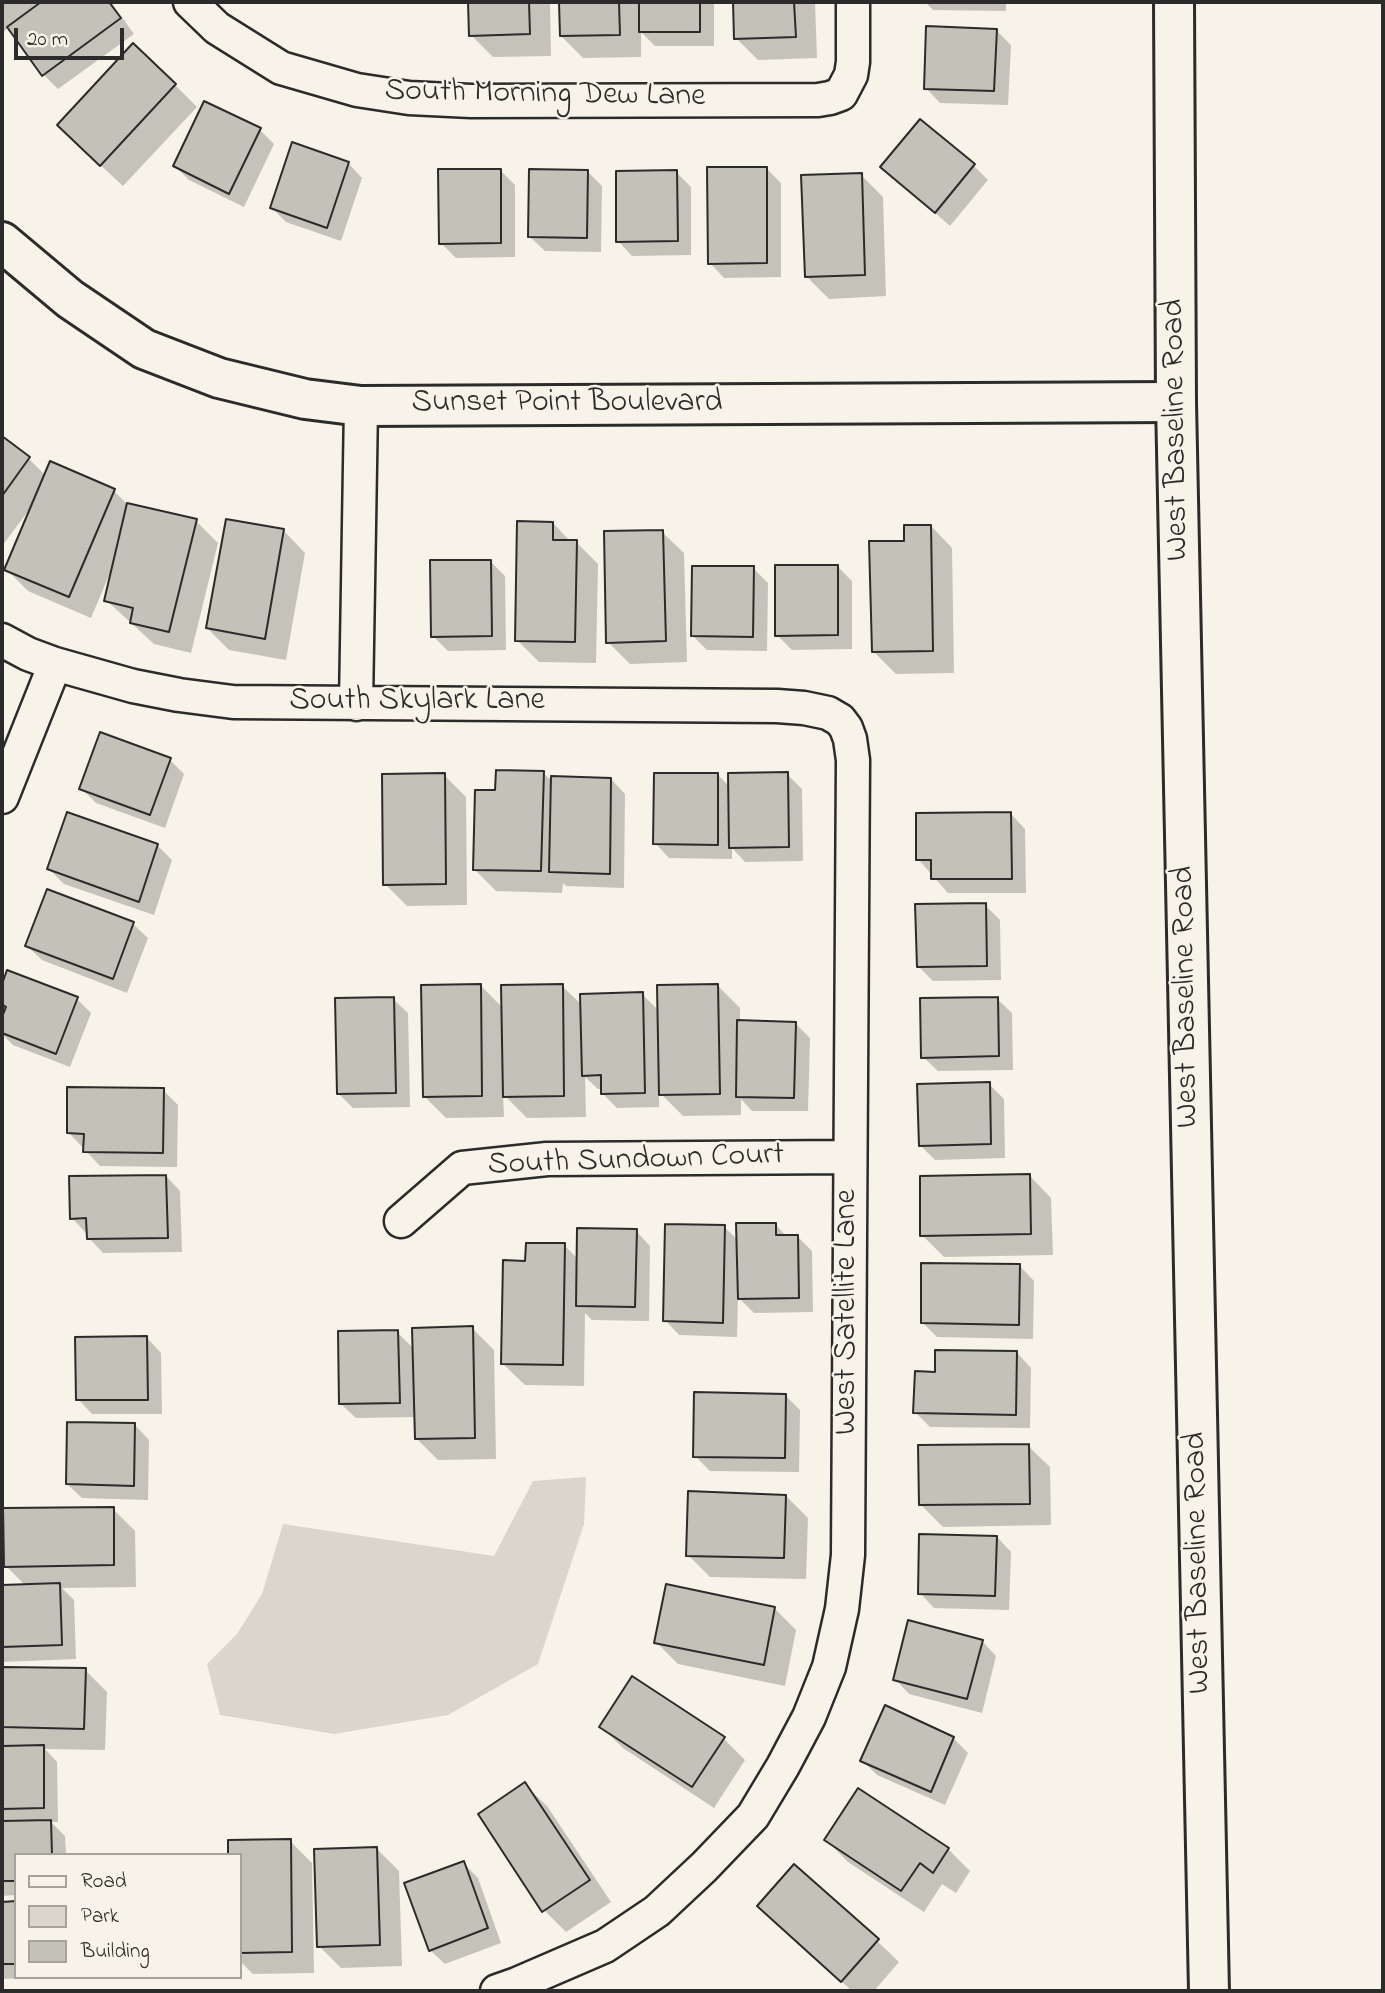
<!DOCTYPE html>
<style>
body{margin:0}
#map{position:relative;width:1385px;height:1993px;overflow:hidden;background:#f7f3e8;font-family:"Indie Flower",sans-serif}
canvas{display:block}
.frame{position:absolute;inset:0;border:4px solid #2b2b2b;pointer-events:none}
.legend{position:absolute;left:14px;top:1853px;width:228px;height:126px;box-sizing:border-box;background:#f7f3e8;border:2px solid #a5a39c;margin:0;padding:9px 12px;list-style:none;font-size:21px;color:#2b2b2b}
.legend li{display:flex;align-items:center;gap:14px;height:35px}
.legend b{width:35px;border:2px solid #a5a39c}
.scale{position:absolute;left:14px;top:28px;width:110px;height:32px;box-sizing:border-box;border:4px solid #2b2b2b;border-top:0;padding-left:9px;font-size:21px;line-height:24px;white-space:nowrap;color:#2b2b2b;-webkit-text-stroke:5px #f7f3e8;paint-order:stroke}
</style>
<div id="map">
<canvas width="1385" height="1993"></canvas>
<div class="frame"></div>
<ul class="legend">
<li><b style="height:9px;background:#f7f3e8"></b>Road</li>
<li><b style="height:19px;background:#dad6cc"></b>Park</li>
<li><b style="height:19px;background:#c4c1b9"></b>Building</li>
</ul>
<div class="scale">20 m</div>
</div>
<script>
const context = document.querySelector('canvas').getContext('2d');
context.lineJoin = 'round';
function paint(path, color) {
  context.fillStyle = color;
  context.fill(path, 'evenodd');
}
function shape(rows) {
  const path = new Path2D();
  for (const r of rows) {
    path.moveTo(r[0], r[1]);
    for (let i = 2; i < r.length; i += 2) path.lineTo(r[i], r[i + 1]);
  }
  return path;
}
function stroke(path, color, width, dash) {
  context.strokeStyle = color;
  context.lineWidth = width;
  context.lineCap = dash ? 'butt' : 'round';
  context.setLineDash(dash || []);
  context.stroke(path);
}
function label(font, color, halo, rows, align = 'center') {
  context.font = font + ' "Indie Flower",sans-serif';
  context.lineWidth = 5;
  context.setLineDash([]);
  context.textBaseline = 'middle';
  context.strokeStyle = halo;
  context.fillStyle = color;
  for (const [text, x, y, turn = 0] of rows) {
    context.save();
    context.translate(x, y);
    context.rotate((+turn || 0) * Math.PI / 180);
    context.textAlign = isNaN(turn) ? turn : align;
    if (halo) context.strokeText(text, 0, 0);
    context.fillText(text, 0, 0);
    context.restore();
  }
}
paint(shape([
 [586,1477,584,1524,538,1664,448,1715,334,1734,220,1715,207,1664,237,1634,262,1594,283,1524,494,1556,533,1481]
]), '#dad6cc');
paint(shape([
 [2,2,111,2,134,34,58,89,44,75,9,27,2,33],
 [470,2,550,2,551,56,493,57,471,35],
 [561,2,714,2,714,46,655,46,641,32,641,57,583,58,561,36],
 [735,2,815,2,817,58,758,60,736,38],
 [925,2,1006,2,1006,11,933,10],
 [996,30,1011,45,1008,105,940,103,926,88],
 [175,85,197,107,123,186,81,147],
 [260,130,274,144,244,207,189,180,175,166],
 [348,163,362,178,341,241,286,222,272,208],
 [973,165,988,180,950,226,883,167],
 [766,168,781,183,781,277,724,278,710,263],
 [500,170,515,185,515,257,456,258,441,243],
 [587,171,602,186,601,252,545,251,530,237],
 [676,172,691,187,691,255,632,256,618,241],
 [861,175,883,197,886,296,829,299,807,277],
 [2,438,29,459,46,476,114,491,128,505,196,521,218,543,191,653,154,644,106,600,112,574,110,573,91,618,28,591,6,569,32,506,2,546],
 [553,523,571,542,576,542,598,564,596,663,539,662,517,640],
 [931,526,952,548,954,673,896,674,874,652],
 [284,531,305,553,286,660,229,650,207,628],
 [662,532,684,553,687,662,630,664,608,642],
 [490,561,505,576,506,650,448,651,433,636],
 [837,566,852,581,852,649,792,650,777,635],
 [753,568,768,583,767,651,707,650,693,636],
 [170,760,184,774,165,828,96,803,81,788],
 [543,773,553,782,611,779,625,794,624,888,566,886,563,883,562,893,496,891,474,869,497,792],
 [787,774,802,789,803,861,745,862,732,848,732,859,669,858,655,843,718,775,730,787],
 [444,775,466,797,467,905,407,906,385,884],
 [1011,814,1025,829,1026,893,948,893,918,859],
 [68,815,158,846,172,860,154,915,64,884,49,869],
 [985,905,1000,920,1001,980,933,981,918,966],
 [133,924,148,938,127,993,42,960,27,946],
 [8,972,77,999,91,1013,70,1067,13,1045,2,1034,2,1022,6,1011,2,1007,2,989],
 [481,986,504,1009,562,986,582,1005,642,994,660,1012,718,986,740,1008,740,1022,795,1023,810,1038,808,1111,752,1111,741,1099,741,1115,683,1116,659,1092,659,1107,617,1108,603,1094,603,1089,598,1089,585,1077,586,1117,527,1118,503,1094,504,1117,446,1118,424,1096],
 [393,999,408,1013,410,1107,353,1108,339,1094],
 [997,999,1012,1013,1013,1070,938,1071,923,1057],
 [989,1084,1004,1099,1005,1158,935,1160,921,1146],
 [163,1090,178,1105,177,1167,100,1166,69,1133],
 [166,1176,180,1191,182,1252,103,1253,89,1238,89,1232,86,1233,72,1218],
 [1030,1176,1051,1198,1053,1255,944,1257,922,1235],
 [775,1224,787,1237,797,1236,812,1251,813,1312,754,1313,738,1297,737,1337,679,1335,665,1320,724,1227,738,1240],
 [636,1231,650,1246,649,1321,592,1320,585,1313,584,1386,525,1385,503,1364,527,1262,564,1245,578,1259],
 [1020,1266,1034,1281,1033,1339,937,1337,923,1323],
 [472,1328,494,1350,496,1459,438,1460,416,1438,416,1417,356,1418,341,1404,397,1332,414,1349],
 [147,1338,161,1353,162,1414,92,1414,78,1399],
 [1017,1353,1031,1368,1030,1428,930,1427,915,1412],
 [785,1395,800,1410,799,1472,710,1471,695,1456],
 [135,1425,149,1440,148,1500,82,1498,67,1484],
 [1028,1446,1050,1467,1051,1525,943,1527,921,1505],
 [786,1496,808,1518,806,1579,710,1577,688,1555],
 [113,1509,135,1531,136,1587,62,1588,74,1600,76,1659,2,1662,2,1587,26,1586,6,1566],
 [997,1537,1011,1552,1009,1610,934,1608,920,1593],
 [774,1608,796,1630,785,1686,678,1664,656,1642],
 [982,1641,996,1656,982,1713,909,1694,895,1679],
 [2,1669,85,1670,107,1692,105,1750,45,1749,57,1762,58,1822,51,1822,65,1836,66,1855,16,1855,16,1895,2,1896],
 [601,1727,723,1738,745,1760,714,1808,623,1748],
 [953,1738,968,1753,945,1805,877,1775,862,1760],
 [525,1785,547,1806,611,1902,566,1932,544,1910],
 [826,1840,948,1849,970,1871,956,1893,942,1884,924,1912,848,1862],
 [290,1841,312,1863,314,1973,253,1974,240,1961,240,1855],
 [377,1849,399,1871,402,1966,341,1968,319,1946],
 [463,1863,478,1878,501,1943,445,1964,430,1950],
 [2,1903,16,1903,16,1977,55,1977,2,1979],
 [759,1906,877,1941,899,1962,874,1991,852,1991]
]), '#0003');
const building = shape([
 [41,2,109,2,121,18,42,76,7,27,41,2],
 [468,2,529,2,530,34,469,36,468,2],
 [559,2,619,2,620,35,560,36,559,2],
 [639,2,700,2,700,32,639,32,639,2],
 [733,2,794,2,796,37,734,39,733,2],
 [926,26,997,29,994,91,924,89,926,26],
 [133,43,176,84,100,166,57,125,133,43],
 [204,101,261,128,229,194,173,166,204,101],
 [920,119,975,164,935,213,880,167,920,119],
 [292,142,349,162,327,228,270,208,292,142],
 [707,167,767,167,767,263,708,264,707,167],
 [438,169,501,169,501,243,439,244,438,169],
 [529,169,588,170,587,238,528,237,529,169],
 [677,170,678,241,616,242,616,171,677,170],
 [862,173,865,275,805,277,801,175,862,173],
 [2,436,30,457,2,496,2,436],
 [50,461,115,489,69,597,4,570,50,461],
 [127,503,197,519,169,632,130,623,133,608,104,601,127,503],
 [226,519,284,529,265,639,206,628,226,519],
 [517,521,553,522,553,540,577,540,575,642,515,641,517,521],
 [904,525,931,525,933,651,872,652,869,541,904,541,904,525],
 [663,530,666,641,606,643,604,531,663,530],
 [430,560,491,560,492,636,431,637,430,560],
 [775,565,838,565,838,635,775,636,775,565],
 [692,566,754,566,753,637,691,636,692,566],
 [100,732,171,758,150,815,79,789,100,732],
 [496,770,544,771,541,871,473,870,475,790,495,790,496,770],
 [788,772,789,847,729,848,728,773,788,772],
 [445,773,446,884,383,885,382,774,445,773],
 [654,773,718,773,718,845,653,844,654,773],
 [551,776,611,778,610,874,549,872,551,776],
 [67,812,158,844,139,902,47,869,67,812],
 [1011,812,1012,879,931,879,931,860,916,860,916,813,1011,812],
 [47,889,134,922,113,979,25,946,47,889],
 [986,903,987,966,917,967,915,904,986,903],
 [7,970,78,997,56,1054,2,1033,2,1017,6,1007,2,1005,2,984,7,970],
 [481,984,482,1096,423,1097,421,985,481,984],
 [563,984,564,1096,503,1097,501,985,563,984],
 [718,984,720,1094,659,1095,657,985,718,984],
 [643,992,645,1093,601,1094,601,1075,582,1076,580,994,643,992],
 [394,997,396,1093,337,1094,335,998,394,997],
 [998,997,999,1056,921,1058,920,998,998,997],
 [737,1020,796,1022,794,1098,736,1097,737,1020],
 [990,1082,991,1144,919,1146,917,1084,990,1082],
 [67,1087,164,1088,163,1153,83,1152,84,1134,67,1133,67,1087],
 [1030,1174,1031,1234,920,1236,920,1176,1030,1174],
 [166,1175,168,1238,87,1239,86,1218,70,1219,69,1176,166,1175],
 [736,1223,776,1223,776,1235,798,1235,799,1298,738,1299,736,1223],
 [665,1224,725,1225,723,1323,663,1321,665,1224],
 [577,1228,637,1229,635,1307,576,1306,577,1228],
 [526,1243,565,1243,563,1365,501,1364,503,1260,525,1261,526,1243],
 [921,1263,1020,1264,1019,1325,921,1323,921,1263],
 [473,1326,475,1438,415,1439,412,1328,473,1326],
 [398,1330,400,1403,339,1404,338,1331,398,1330],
 [147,1336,148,1400,76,1400,75,1337,147,1336],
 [935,1350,1017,1351,1016,1415,913,1413,915,1371,935,1372,935,1350],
 [694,1392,786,1394,785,1458,693,1457,694,1392],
 [67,1422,135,1423,134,1486,66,1484,67,1422],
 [1029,1444,1030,1504,919,1505,918,1445,1029,1444],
 [688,1491,786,1495,784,1558,686,1556,688,1491],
 [114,1507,114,1565,4,1567,3,1508,114,1507],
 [919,1534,997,1536,995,1596,918,1594,919,1534],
 [60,1583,62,1645,2,1647,2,1585,60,1583],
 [666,1584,775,1607,764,1665,654,1643,666,1584],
 [908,1620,983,1640,967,1699,893,1680,908,1620],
 [2,1667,86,1668,84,1729,2,1727,2,1667],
 [632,1676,725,1737,692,1787,599,1727,632,1676],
 [885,1705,954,1737,931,1792,860,1761,885,1705],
 [44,1745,44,1808,2,1809,2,1746,44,1745],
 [525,1782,590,1880,542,1912,478,1814,525,1782],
 [858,1788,949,1848,933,1873,920,1863,901,1891,824,1840,858,1788],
 [51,1820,52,1855,16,1855,16,1881,2,1881,2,1821,51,1820],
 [291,1839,292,1952,240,1953,240,1855,228,1855,228,1840,291,1839],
 [377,1847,380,1945,317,1947,314,1849,377,1847],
 [464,1861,488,1928,429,1951,404,1883,464,1861],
 [794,1864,879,1939,841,1982,757,1906,794,1864],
 [16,1901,16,1964,2,1964,2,1902,16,1901]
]);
paint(building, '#c4c1b9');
stroke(building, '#2b2b2b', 2);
const minor = shape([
 [190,2,217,28,281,68,357,90,409,98,471,101,818,100,830,98,841,94,851,75,853,62,853,2],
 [2,640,28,654,55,664,133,686,179,695,233,702,777,706,804,708,828,713,840,720,846,728,850,739,853,760,848,1555,842,1609,829,1667,809,1717,783,1766,753,1816,704,1867,657,1911,605,1946,517,1984,497,1991],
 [356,704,361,406],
 [2,797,55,664],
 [401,1221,462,1168,547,1159,849,1157]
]);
const tertiary = shape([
 [2,242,70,299,144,349,219,378,305,399,361,406,1176,402]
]);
const secondary = shape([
 [1174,2,1176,402,1209,1991]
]);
stroke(minor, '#2b2b2b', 37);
stroke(tertiary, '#2b2b2b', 44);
stroke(secondary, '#2b2b2b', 44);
stroke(minor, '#f7f3e8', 32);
stroke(tertiary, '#f7f3e8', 38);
stroke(secondary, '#f7f3e8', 38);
label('32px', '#2b2b2b', '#f7f3e8', [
 ["South Morning Dew Lane",545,96,1],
 ["Sunset Point Boulevard",567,405],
 ["West Baseline Road",1178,430,-91],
 ["South Skylark Lane",417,703],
 ["West Baseline Road",1188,997,-91],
 ["South Sundown Court",636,1162,-2],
 ["West Satellite Lane",849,1312,-90],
 ["West Baseline Road",1200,1563,-91]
]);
</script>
